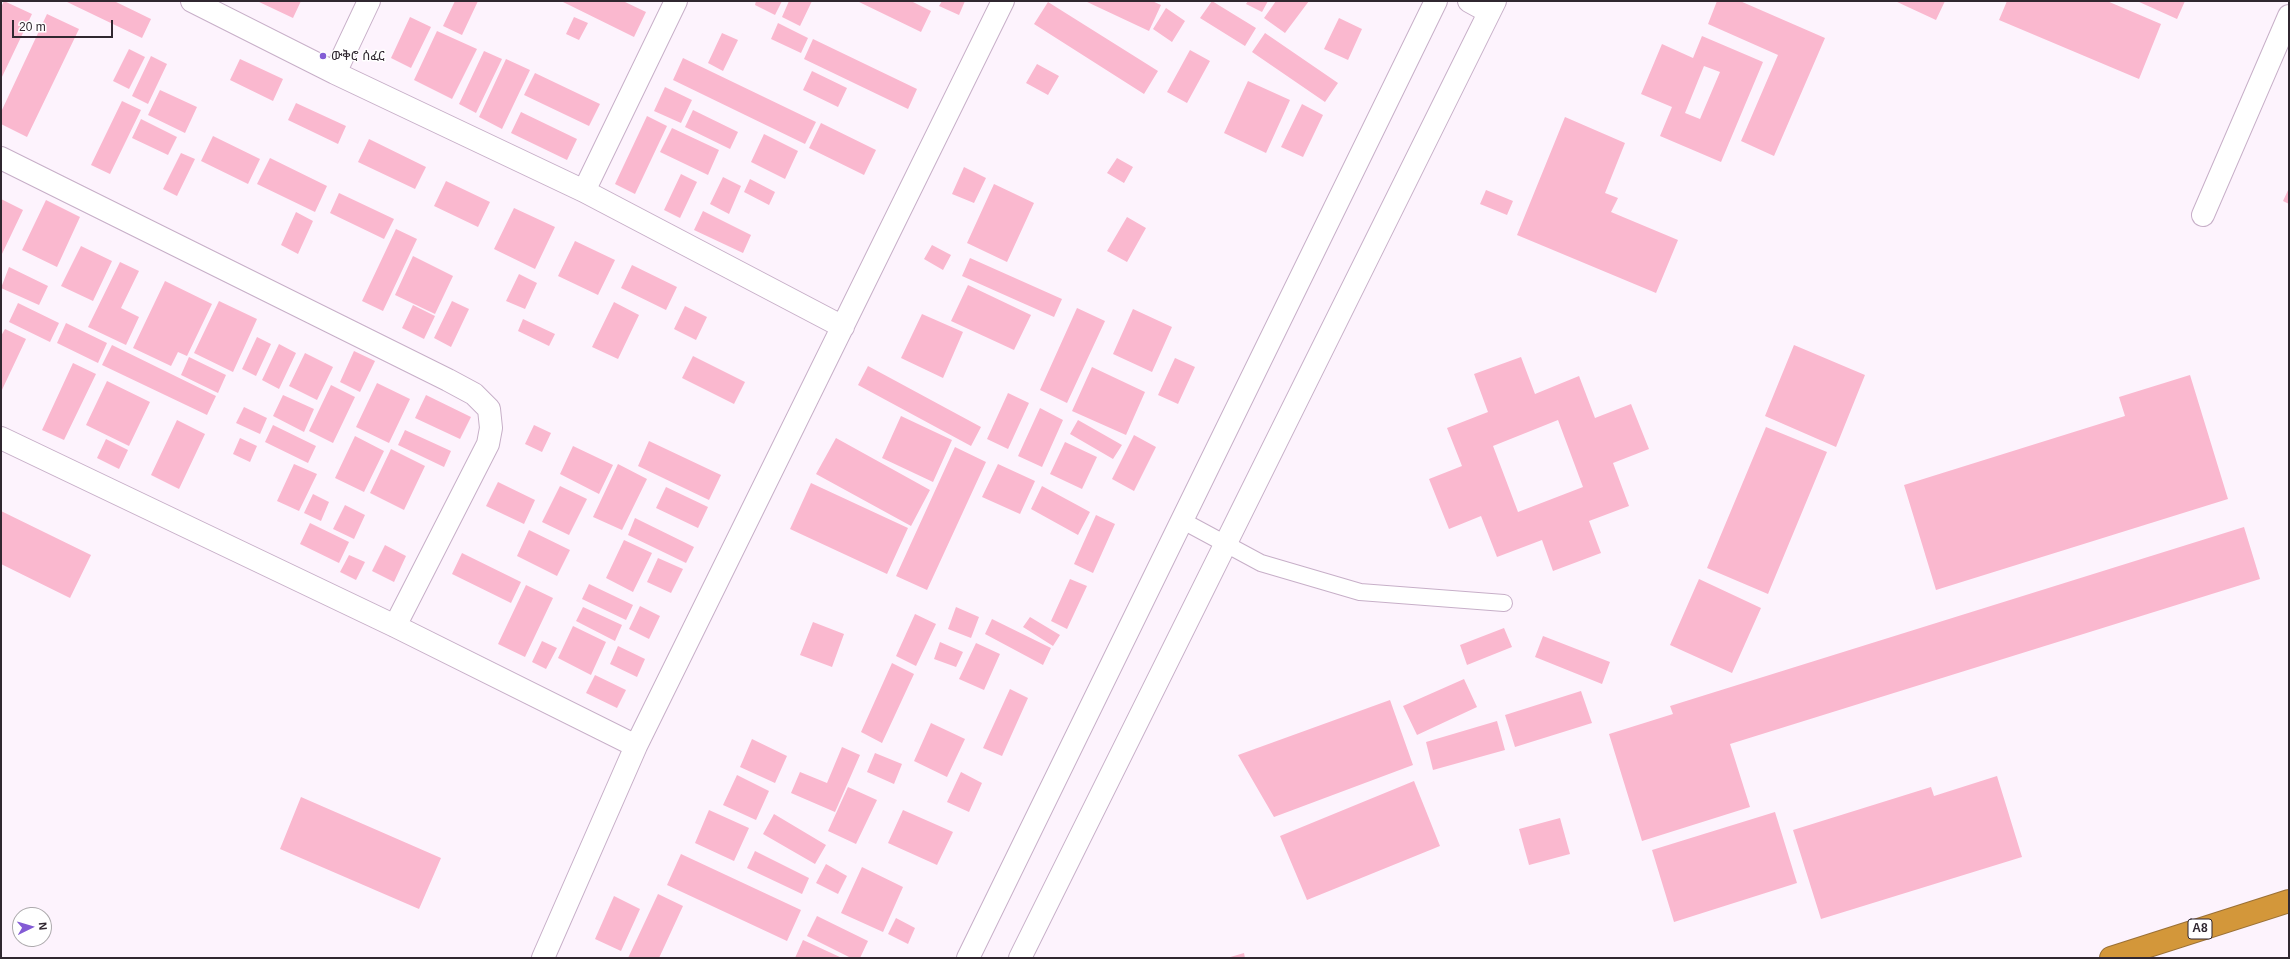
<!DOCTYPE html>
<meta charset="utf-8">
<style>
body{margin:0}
#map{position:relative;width:2290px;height:959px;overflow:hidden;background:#fdf3fd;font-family:Helvetica,sans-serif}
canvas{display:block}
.frame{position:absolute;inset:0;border:2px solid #302730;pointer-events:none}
.north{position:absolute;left:12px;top:907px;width:40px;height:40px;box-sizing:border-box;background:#fff;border:1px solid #aca9ac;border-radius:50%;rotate:85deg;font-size:11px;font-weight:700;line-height:16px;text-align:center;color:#302730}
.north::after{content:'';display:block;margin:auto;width:14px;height:18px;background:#835bd5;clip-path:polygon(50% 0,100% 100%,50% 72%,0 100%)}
.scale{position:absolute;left:12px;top:20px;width:101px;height:18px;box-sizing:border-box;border:2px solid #302730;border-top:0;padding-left:5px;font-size:12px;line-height:14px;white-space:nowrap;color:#302730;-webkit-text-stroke:3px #fff;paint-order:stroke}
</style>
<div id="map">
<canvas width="2290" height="959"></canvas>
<div class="frame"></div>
<div class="north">N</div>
<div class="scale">20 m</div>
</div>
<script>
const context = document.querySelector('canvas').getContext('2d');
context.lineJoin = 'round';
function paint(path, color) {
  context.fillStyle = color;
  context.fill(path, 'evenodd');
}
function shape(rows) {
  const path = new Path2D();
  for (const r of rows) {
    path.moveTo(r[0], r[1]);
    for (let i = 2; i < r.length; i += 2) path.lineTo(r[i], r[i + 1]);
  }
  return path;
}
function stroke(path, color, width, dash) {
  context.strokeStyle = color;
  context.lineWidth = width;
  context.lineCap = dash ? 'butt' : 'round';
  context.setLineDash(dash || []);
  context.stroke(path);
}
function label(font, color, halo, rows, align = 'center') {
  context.font = font + ' Helvetica,"Noto Sans Ethiopic",sans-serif';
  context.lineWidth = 3;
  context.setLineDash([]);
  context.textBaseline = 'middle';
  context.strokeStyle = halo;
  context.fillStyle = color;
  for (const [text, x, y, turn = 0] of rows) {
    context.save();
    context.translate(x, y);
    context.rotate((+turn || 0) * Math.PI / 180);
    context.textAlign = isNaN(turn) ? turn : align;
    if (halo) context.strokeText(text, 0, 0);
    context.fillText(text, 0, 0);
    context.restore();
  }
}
paint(shape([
 [4,1,32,14,1,79,1,7],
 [65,1,114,1,151,19,142,38],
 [257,1,301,1,293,18],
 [455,1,478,1,462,35,443,26],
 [561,1,623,1,646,12,634,37],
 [756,1,782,1,775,15,755,5],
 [789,1,812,1,800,26,782,17],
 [857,1,911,1,931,11,921,32],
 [942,1,965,1,959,15,939,6],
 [1085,1,1152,1,1161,5,1149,31],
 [1212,1,1256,28,1245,46,1200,18],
 [1248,1,1268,1,1262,12,1246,4],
 [1276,1,1309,1,1285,33,1264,18],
 [1717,1,1740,1,1825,38,1774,156,1741,141,1778,55,1708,24],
 [1895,1,1945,1,1936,20],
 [2007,1,2107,1,2161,24,2139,79,1999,20],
 [2137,1,2185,1,2177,19],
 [1048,2,1158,71,1144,94,1034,24],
 [1166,8,1185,21,1172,42,1153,29],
 [47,14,79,29,27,137,1,124,1,112],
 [410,17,431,27,411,68,391,58],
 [574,17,588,23,579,40,566,34],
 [1339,18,1362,29,1348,60,1324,49],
 [778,23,808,38,801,53,771,39],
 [437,31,477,49,452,99,414,80],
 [722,33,738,40,723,71,708,63],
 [1265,33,1338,83,1325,102,1252,52],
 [1702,36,1763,62,1721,162,1660,136,1672,107,1641,94,1662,44,1693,58],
 [1704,66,1720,72,1700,119,1685,113],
 [813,39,917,89,908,109,804,59],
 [129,49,145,57,129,89,113,81],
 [1190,50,1210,61,1187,103,1167,92],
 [484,51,502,59,476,113,459,104],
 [151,56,167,64,148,104,132,96],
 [683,58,816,122,805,144,673,80],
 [240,59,283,79,273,101,230,80],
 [506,59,530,70,502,129,479,117],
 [1037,64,1059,76,1048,95,1026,83],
 [812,71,847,88,838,107,803,90],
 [535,73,600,104,589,126,524,95],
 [1248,81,1290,100,1266,153,1224,133],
 [665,87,692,100,681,123,654,111],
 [160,90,197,107,185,133,148,115],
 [122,101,141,110,110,174,91,165],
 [296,103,346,126,338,144,288,120],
 [1302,104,1323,115,1303,157,1281,147],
 [693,110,738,132,730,149,685,127],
 [521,112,577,139,567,160,511,133],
 [647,116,667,126,635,194,615,184],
 [1565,117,1625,143,1605,193,1618,198,1611,212,1678,240,1656,293,1517,235],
 [141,119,177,137,168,155,132,138],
 [821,123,876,150,864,175,809,148],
 [672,128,719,150,708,175,660,152],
 [764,134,798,151,785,179,751,162],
 [213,136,260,159,248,184,201,161],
 [369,139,426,167,415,189,358,162],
 [181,153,195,159,177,196,163,189],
 [270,158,327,186,315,212,257,184],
 [1117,158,1133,167,1124,183,1107,173],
 [964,167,986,178,974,203,952,194],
 [681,174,697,182,680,218,664,210],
 [723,177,741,186,729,214,710,204],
 [750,179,775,192,769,205,744,192],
 [446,181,490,202,478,227,434,206],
 [994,184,1034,203,1007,262,967,243],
 [2289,188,2289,204,2283,201],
 [1486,190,1513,201,1507,215,1480,204],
 [339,193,394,219,384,239,330,213],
 [1,199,23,210,1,256],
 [46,200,80,217,57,267,22,250],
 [514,208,555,227,535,269,494,249],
 [703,211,751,235,743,253,694,230],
 [296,212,313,221,298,254,281,245],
 [1127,217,1146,228,1127,262,1107,251],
 [396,229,417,239,383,311,362,301],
 [575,241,615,260,598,295,558,276],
 [932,245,951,255,943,270,924,259],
 [81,246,112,261,93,301,61,286],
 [413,256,453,276,435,314,395,295],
 [970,258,1062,299,1054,317,962,276],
 [120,262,139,271,121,308,139,317,126,345,88,327],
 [632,265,677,287,666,310,621,288],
 [9,267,48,286,39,305,1,288],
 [519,274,537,283,525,309,506,301],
 [165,281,212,304,187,356,178,352,171,366,133,348],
 [968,285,1031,315,1014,350,951,321],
 [219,301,257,319,233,372,194,353],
 [452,301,469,309,451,347,434,338],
 [614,302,639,315,618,359,592,347],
 [18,303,59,323,50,342,9,322],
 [413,305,435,316,424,339,402,328],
 [685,306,707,317,696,340,674,329],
 [1077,308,1105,321,1067,403,1040,390],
 [1133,309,1172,327,1152,372,1113,354],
 [922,314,963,332,943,378,901,358],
 [523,319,555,334,549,346,518,331],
 [66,323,107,343,98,363,57,343],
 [5,329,26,339,1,392,1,336],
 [257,337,271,344,256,376,242,369],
 [279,344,296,353,279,389,262,380],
 [112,345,216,396,207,415,102,365],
 [1794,345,1865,375,1836,447,1765,416],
 [354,351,375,361,360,392,340,382],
 [305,353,333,367,317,400,289,386],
 [693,356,745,382,734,404,682,378],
 [189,357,226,375,218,393,181,375],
 [1521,357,1535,394,1579,376,1595,418,1631,404,1649,449,1613,463,1629,506,1589,521,1601,553,1553,571,1542,540,1497,557,1481,516,1449,529,1429,479,1462,466,1447,428,1488,412,1474,374],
 [1558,420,1583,487,1518,512,1493,446],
 [1175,358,1195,367,1178,404,1158,395],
 [73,363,96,374,64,440,42,430],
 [868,366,981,427,971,446,858,385],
 [1092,367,1145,392,1126,435,1072,411],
 [2190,375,2228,499,1936,590,1904,485,2125,416,2119,397],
 [107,381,150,402,129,446,86,425],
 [377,383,410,399,389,443,356,427],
 [331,385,355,397,333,443,309,431],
 [1008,393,1029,403,1008,449,987,439],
 [283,395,314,409,304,432,273,416],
 [426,395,471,417,460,439,415,418],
 [244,407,267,418,260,434,236,423],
 [1040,408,1063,420,1042,467,1018,456],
 [901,416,952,440,933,482,882,458],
 [177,420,205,434,179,489,151,475],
 [1078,420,1122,445,1113,459,1070,434],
 [273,425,316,446,308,463,265,442],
 [534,425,551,433,542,452,525,444],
 [1766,427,1827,452,1768,594,1707,568],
 [405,430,451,451,444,467,398,445],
 [1134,435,1156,447,1134,491,1112,479],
 [355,436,384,451,364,492,335,478],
 [240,438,257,446,250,462,233,454],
 [836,438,930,490,911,526,816,474],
 [106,439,128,450,119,469,97,458],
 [649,441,721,475,709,500,638,466],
 [1065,442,1097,457,1082,489,1050,474],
 [573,446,613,465,599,494,560,474],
 [955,447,986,462,927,590,896,576],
 [391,449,425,466,404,510,370,493],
 [294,464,317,474,299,511,277,501],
 [618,464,647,479,622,530,593,517],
 [998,464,1035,481,1020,514,982,497],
 [498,482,535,500,524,524,486,506],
 [811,483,908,528,887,574,790,529],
 [560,486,587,499,569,535,542,522],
 [1042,486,1090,512,1078,535,1031,509],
 [666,487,708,507,698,528,656,508],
 [313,494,329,502,321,521,304,513],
 [345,505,365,515,354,539,333,529],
 [1,511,91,555,70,598,1,564],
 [1096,515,1115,524,1093,573,1074,564],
 [635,518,694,547,686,563,628,535],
 [310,523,349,542,339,563,300,544],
 [2244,527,2260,579,1730,744,1750,807,1642,841,1609,734,1673,714,1670,706],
 [529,530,570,550,557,576,517,556],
 [624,540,652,553,633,592,606,578],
 [385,545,406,556,394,582,372,571],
 [462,553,521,582,511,603,452,574],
 [349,555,365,562,356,580,340,572],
 [658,558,683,569,671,593,647,582],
 [1070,579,1087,586,1067,629,1051,621],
 [1699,579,1761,608,1732,673,1670,645],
 [589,584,633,605,626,620,582,599],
 [526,585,553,598,525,657,498,644],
 [640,606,660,616,649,639,629,629],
 [583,607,622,625,615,641,576,621],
 [956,607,979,617,971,638,948,629],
 [915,614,936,624,916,666,896,656],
 [1030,617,1060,635,1053,646,1023,627],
 [992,619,1051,648,1043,665,985,634],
 [813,622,844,634,832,667,800,655],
 [573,626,606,642,591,675,558,658],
 [1504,628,1512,647,1467,665,1460,645],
 [1543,636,1610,662,1602,684,1535,657],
 [542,641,557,648,546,669,532,662],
 [940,642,963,652,956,667,934,659],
 [976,643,1000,654,984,690,959,679],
 [618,646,645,659,637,677,610,664],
 [892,663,914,674,882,743,861,732],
 [595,675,626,690,617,708,586,693],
 [1464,679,1477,707,1417,735,1403,706],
 [1010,689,1028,698,1002,756,983,748],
 [1581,691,1592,723,1515,747,1505,715],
 [1390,700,1413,765,1274,817,1238,755],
 [1497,721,1505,750,1433,770,1426,742],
 [931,723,965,739,947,777,914,761],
 [752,739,787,756,775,783,740,767],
 [842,747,860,755,835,812,791,793,800,772,827,783],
 [875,753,902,764,894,784,867,772],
 [961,772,982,783,969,812,947,802],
 [737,775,769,791,756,820,723,805],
 [1997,776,2022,857,1821,919,1793,830,1931,787,1934,796],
 [1414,781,1440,846,1307,900,1280,836],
 [848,787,877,800,856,844,828,831],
 [301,797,441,858,419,909,280,849],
 [709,810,749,828,734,861,695,843],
 [903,810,953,832,937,865,888,843],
 [1775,812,1797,883,1674,922,1652,850],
 [774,814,826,845,815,864,763,834],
 [1560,818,1570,854,1529,865,1519,829],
 [755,851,809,878,802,894,747,868],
 [681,854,801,910,787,941,667,885],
 [826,864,847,876,838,894,816,883],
 [862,867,903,887,883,932,841,913],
 [658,894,683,906,659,958,628,958],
 [614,896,640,909,621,951,595,939],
 [817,916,868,941,860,958,851,958,807,936],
 [896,918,915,928,908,944,888,934],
 [803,940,842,958,795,958],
 [1244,953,1245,958,1227,958]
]), '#fab8cf');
const lane = shape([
 [1183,521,1261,563,1360,592,1504,603]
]);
const street = shape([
 [192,1,335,73,584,191,843,327],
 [335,73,369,1],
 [1,158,448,380,474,394,489,409,491,428,488,444,395,626],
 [584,191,676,1],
 [2203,215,2289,16],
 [1,438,395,626,636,746],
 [543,958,636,746,1003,1]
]);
const secondary = shape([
 [1469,1,1489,12],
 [968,958,1436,1],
 [1020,958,1495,1]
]);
const highway = shape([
 [2111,958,2289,901]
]);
stroke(lane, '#c7afc8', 18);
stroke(street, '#c7afc8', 24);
stroke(secondary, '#c7afc8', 24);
stroke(highway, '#9a7036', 24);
stroke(lane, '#fff', 16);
stroke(street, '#fff', 22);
stroke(secondary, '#fff', 22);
stroke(highway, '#d3973a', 22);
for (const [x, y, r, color] of [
 [323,56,4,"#835bd5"]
]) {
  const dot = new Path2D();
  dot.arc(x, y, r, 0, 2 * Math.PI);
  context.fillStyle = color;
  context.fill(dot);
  stroke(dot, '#fff', 1.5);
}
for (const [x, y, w] of [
 [2200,929,24]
]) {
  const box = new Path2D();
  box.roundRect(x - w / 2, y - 10, w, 20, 3);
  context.fillStyle = '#fff';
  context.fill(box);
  stroke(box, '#302730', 1);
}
label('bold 12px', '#302730', null, [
 ["A8",2200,929]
]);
label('13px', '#302730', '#fff', [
 ["ውቅሮ ሰፈር",331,56]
], 'left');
</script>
